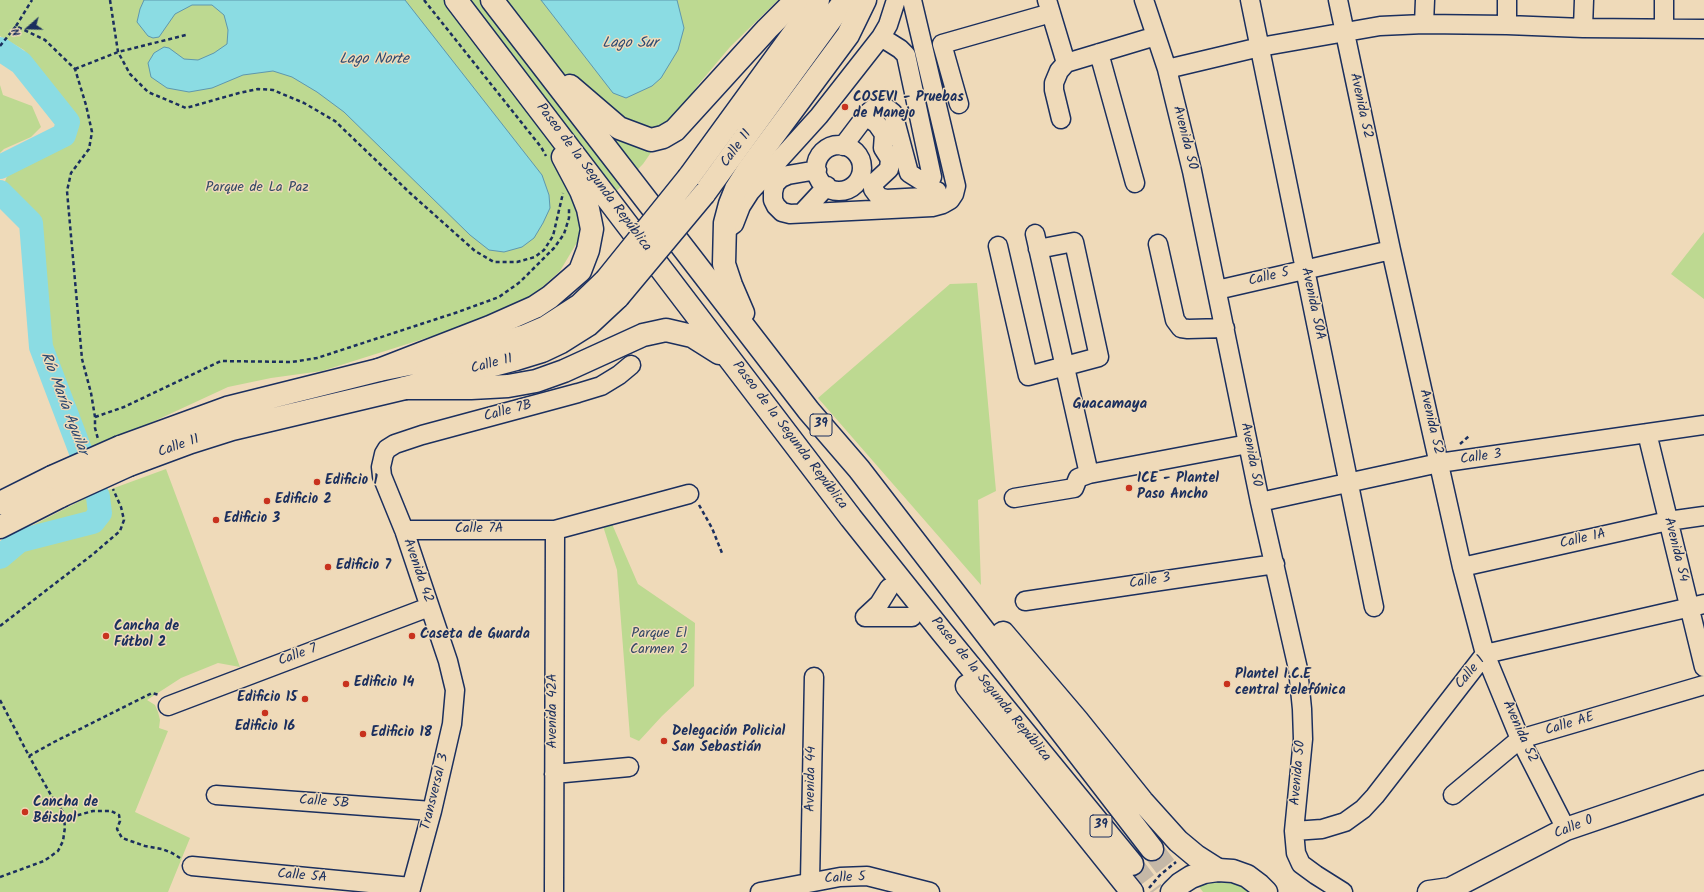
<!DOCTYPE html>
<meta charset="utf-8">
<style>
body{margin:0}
#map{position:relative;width:1704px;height:892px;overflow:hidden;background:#efdab9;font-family:Kalam,sans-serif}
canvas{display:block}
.north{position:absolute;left:8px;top:8px;width:40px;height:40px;-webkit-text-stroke:3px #efdab9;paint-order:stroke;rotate:250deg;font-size:11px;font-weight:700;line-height:16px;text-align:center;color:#1b2f5e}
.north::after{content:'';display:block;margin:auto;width:14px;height:18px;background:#1b2f5e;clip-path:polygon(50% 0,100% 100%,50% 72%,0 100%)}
</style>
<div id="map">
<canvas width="1704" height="892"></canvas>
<div class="north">N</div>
</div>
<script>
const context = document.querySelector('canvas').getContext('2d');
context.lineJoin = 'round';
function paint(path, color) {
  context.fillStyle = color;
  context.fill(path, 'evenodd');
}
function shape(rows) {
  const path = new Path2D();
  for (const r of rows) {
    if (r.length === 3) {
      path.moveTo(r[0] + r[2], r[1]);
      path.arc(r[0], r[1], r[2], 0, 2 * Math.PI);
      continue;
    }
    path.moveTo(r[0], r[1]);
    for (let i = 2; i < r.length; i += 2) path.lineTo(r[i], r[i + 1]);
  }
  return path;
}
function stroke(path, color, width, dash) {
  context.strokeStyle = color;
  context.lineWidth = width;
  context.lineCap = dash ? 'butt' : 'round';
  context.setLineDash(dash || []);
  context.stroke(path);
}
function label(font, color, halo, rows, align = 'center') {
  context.font = font + ' Kalam,sans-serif';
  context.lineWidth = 3;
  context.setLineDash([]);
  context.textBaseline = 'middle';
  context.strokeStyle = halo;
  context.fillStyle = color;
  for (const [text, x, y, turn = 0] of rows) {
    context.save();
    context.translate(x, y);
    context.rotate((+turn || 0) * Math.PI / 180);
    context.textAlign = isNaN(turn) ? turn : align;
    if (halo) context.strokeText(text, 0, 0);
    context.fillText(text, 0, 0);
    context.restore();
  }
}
paint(shape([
 [0,0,778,0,730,47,698,85,643,164,594,214,560,271,519,308,439,334,322,371,271,378,228,387,146,425,89,449,52,345,39,227,31,211,4,184,9,171,68,140,79,124,24,50,0,36],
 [0,85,3,95,32,106,41,127,31,137,4,149,0,153],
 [1704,232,1704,299,1671,274],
 [977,283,996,491,978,500,981,585,818,398,950,284],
 [166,469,240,667,218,663,181,678,147,700,155,705,158,712,160,720,159,728,168,731,135,812,190,838,168,892,0,892,0,542,84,499],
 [612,524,638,584,695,623,694,686,662,716,639,741,630,737,617,570,603,526],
 [1227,878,1257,892,1203,892,1197,884]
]), '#bdd991');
const water = shape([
 [144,0,405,0,542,175,549,195,550,208,543,223,534,238,522,247,504,252,489,250,470,235,344,112,317,92,292,77,273,71,243,75,212,88,189,92,167,88,151,77,148,63,154,53,164,47,169,48,184,59,198,60,214,53,227,44,228,30,224,15,212,5,192,5,175,14,159,37,153,38,148,36,137,22,140,9,144,0],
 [541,0,677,0,684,28,678,50,661,78,652,86,626,98,613,93,541,0]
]);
paint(water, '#8bdce3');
stroke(water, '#5e97ae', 1);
stroke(shape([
 [0,49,21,63,68,122,64,135,0,167],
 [0,192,31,223,41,347,98,497,100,513,93,522,19,541,0,557]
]), '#8bdce3', 24);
stroke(shape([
 [1152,849,1185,892],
 [1132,864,1153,892]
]), '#c5b8a7', 22, [22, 11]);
const minor = shape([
 [1047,0,1066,63],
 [1144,0,1167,69,1192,171,1260,502,1298,669,1302,709,1303,739,1294,831,1296,853,1301,864,1316,875,1343,892],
 [1250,0,1374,607],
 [1338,0,1391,250,1462,567,1485,654,1520,739,1566,829],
 [1424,24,1425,0],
 [1507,25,1507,0],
 [1583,28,1584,0],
 [1664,28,1664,0],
 [1099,53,1135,183],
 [1167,69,1260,47,1380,26,1424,24,1507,25,1583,28,1704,29],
 [959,104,942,44,1051,13],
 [866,116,877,124,884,134,883,148,890,159,889,169,874,183,873,189,879,197,886,199,925,197,937,191],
 [1061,119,1054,90,1054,83,1059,71,1066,63,1156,36],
 [839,168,23],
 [843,146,868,113,874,108,888,109,893,113,909,173,920,180,932,177,906,55,900,49,881,37],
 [817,170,788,175,781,178,775,184,773,192,773,200,776,206,782,212,790,214,932,207,943,204,950,200,954,194,956,186,912,0],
 [802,213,827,186],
 [727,229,734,224,741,206,750,192,819,116,881,37,888,25,896,0],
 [1035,234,1089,474],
 [1158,244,1175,320,1181,328,1188,329,1225,328],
 [998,246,1028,376,1099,357,1074,242,1038,249],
 [1217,290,1391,250],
 [1647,433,1704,667],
 [1014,498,1074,488,1078,478,1089,474,1248,444],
 [1260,502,1439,463,1704,425],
 [404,530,555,530,689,494],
 [1462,567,1668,521,1704,516],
 [1025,601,1275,564],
 [865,617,912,617],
 [865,617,879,604,889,588],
 [168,706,429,607],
 [554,774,629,767],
 [216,795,432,811],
 [1453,795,1520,739,1704,685],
 [1294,831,1322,829,1345,822,1363,809,1375,796,1485,654,1704,604],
 [192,866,411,887],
 [810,881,814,677],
 [410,892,432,811,452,724,455,690,448,661,404,530,382,476,381,467,384,454,387,449,395,444,422,435,578,393,601,386,619,375,631,365],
 [554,892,555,530],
 [760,892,840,877,867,876,930,892]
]);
const major = shape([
 [689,177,818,0],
 [704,194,845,0],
 [120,447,227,408,379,370,474,351,525,336,546,327,580,305,606,280],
 [129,465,191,442,232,429,405,388,516,359,542,351,561,342,588,325,618,297],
 [0,503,52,477],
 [0,527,61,496],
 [1172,892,1180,884,1191,877,1204,872,1218,870,1233,871,1247,876,1259,885,1266,892],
 [1429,892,1450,889,1566,829,1704,782]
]);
const highway = shape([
 [456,0,851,518,942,632,1132,864],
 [492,0,809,411,859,469,1152,849],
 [570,86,619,128,651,140,663,137,675,130,767,29,796,0],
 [743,313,731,285,724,264,725,223,730,204,736,189,748,170,848,35,865,0],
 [379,370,490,327,535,307,550,297,580,271,588,250,592,229,588,209,581,191,563,157],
 [405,388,471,388,508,386,536,381,564,371,643,335,666,330,692,336,719,353],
 [1003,633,1077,720,1142,801,1178,841,1196,856,1218,870],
 [967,686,1132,892]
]);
stroke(minor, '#1b2f5e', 21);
stroke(major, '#1b2f5e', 25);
stroke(highway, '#1b2f5e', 25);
stroke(shape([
 [110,0,118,52,130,74,148,92,186,108,239,93,258,89,273,90,304,103,335,121,410,193,475,251,494,262,517,262,535,257,544,250,553,236,563,193],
 [424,0,541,147,546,156],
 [16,26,32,0],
 [0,46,16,26,45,40,75,69,86,105,92,132,89,149,71,173,67,191,82,359,91,393,95,417,95,428,98,439],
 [75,69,118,52,186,35],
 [95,417,124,407,221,361,292,362,317,358,458,312,499,297,520,282,554,248,564,234,569,218,569,209],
 [1460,444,1469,436],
 [699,505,712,528,722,553],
 [0,626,92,555,120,531,124,520,121,507,113,489],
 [0,700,29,756,54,742,152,693,159,695],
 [64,819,93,811,111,811,119,815,120,821,117,829,122,838,145,846,162,849,172,853,180,858],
 [0,877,44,861,58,851,63,841,65,827,63,812,52,797,29,756],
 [1149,888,1160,875,1176,862]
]), '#1b2f5e', 2.5, [4, 3]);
stroke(minor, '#efdab9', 18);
stroke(major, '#efdab9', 22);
stroke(highway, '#efdab9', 22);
const majorBridge = shape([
 [606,280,689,177],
 [618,297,704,194],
 [52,477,120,447],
 [61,496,129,465]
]);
stroke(majorBridge, '#1b2f5e', 25, []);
stroke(majorBridge, '#efdab9', 22);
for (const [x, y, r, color] of [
 [845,107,4,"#c8321e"],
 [317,482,4,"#c8321e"],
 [1129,488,4,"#c8321e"],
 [267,501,4,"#c8321e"],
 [216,520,4,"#c8321e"],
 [328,567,4,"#c8321e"],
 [106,636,4,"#c8321e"],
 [412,636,4,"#c8321e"],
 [346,684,4,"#c8321e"],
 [1227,684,4,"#c8321e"],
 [305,699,4,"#c8321e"],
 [265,713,4,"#c8321e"],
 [363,734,4,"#c8321e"],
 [664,741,4,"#c8321e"],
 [25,812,4,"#c8321e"]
]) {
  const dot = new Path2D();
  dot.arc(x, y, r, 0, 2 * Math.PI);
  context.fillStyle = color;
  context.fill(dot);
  stroke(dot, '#efdab9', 1.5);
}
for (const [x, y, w] of [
 [821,425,22],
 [1101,826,22]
]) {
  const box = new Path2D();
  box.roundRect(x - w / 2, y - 11, w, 22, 3);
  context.fillStyle = '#efdab9';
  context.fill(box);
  stroke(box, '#1b2f5e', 1);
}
label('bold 13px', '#1b2f5e', null, [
 ["39",821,425],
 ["39",1101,826]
]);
label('bold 14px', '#1b2f5e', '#efdab9', [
 ["COSEVI - Pruebas",853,99],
 ["de Manejo",853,115],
 ["ICE - Plantel",1137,480],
 ["Paso Ancho",1137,496],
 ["Edificio 1",325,482],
 ["Edificio 2",275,501],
 ["Edificio 3",224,520],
 ["Edificio 7",336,567],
 ["Cancha de",114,628],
 ["Fútbol 2",114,644],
 ["Caseta de Guarda",420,636],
 ["Plantel I.C.E",1235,676],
 ["central telefónica",1235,692],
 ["Edificio 14",354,684],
 ["Edificio 15",297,699,"right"],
 ["Edificio 16",265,728,"center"],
 ["Delegación Policial",672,733],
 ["San Sebastián",672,749],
 ["Edificio 18",371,734],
 ["Cancha de",33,804],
 ["Béisbol",33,820]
], 'left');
label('14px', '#1b2f5e', '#efdab9', [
 ["Avenida 52",1360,106,78],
 ["Avenida 50",1184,138,76],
 ["Calle 11",737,149,-54],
 ["Paseo de la Segunda República",593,178,53],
 ["Calle 5",1269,278,-13],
 ["Avenida 50A",1312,304,78],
 ["Calle 11",492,365,-15],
 ["Calle 7B",508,412,-15],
 ["Avenida 52",1430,422,77],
 ["Paseo de la Segunda República",789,436,53],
 ["Calle 11",179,447,-20],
 ["Avenida 50",1250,455,79],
 ["Calle 3",1481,458,-8],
 ["Calle 7A",479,530],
 ["Calle 1A",1583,540,-13],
 ["Avenida 54",1675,550,76],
 ["Avenida 42",417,571,71],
 ["Calle 3",1150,582,-9],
 ["Calle 7",298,656,-20],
 ["Calle 1",1471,673,-50],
 ["Paseo de la Segunda República",990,690,51],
 ["Avenida 42A",554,711,-90],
 ["Calle AE",1570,725,-17],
 ["Avenida 52",1519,732,66],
 ["Avenida 50",1299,773,-85],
 ["Avenida 44",812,779,-89],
 ["Transversal 3",436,792,-76],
 ["Calle 5B",324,803,4],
 ["Calle 0",1574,828,-22],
 ["Calle 5A",302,877,5],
 ["Calle 5",845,879,-3]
]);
label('14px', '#334866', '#efdab9', [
 ["Parque de La Paz",257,189],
 ["Parque El",659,635],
 ["Carmen 2",659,651]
]);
label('italic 15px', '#2c4972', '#efdab9', [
 ["Lago Sur",630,44],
 ["Lago Norte",374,60],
 ["Río María Aguilar",63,404,69]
]);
label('bold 15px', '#1b2f5e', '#efdab9', [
 ["Guacamaya",1110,405]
]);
</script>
